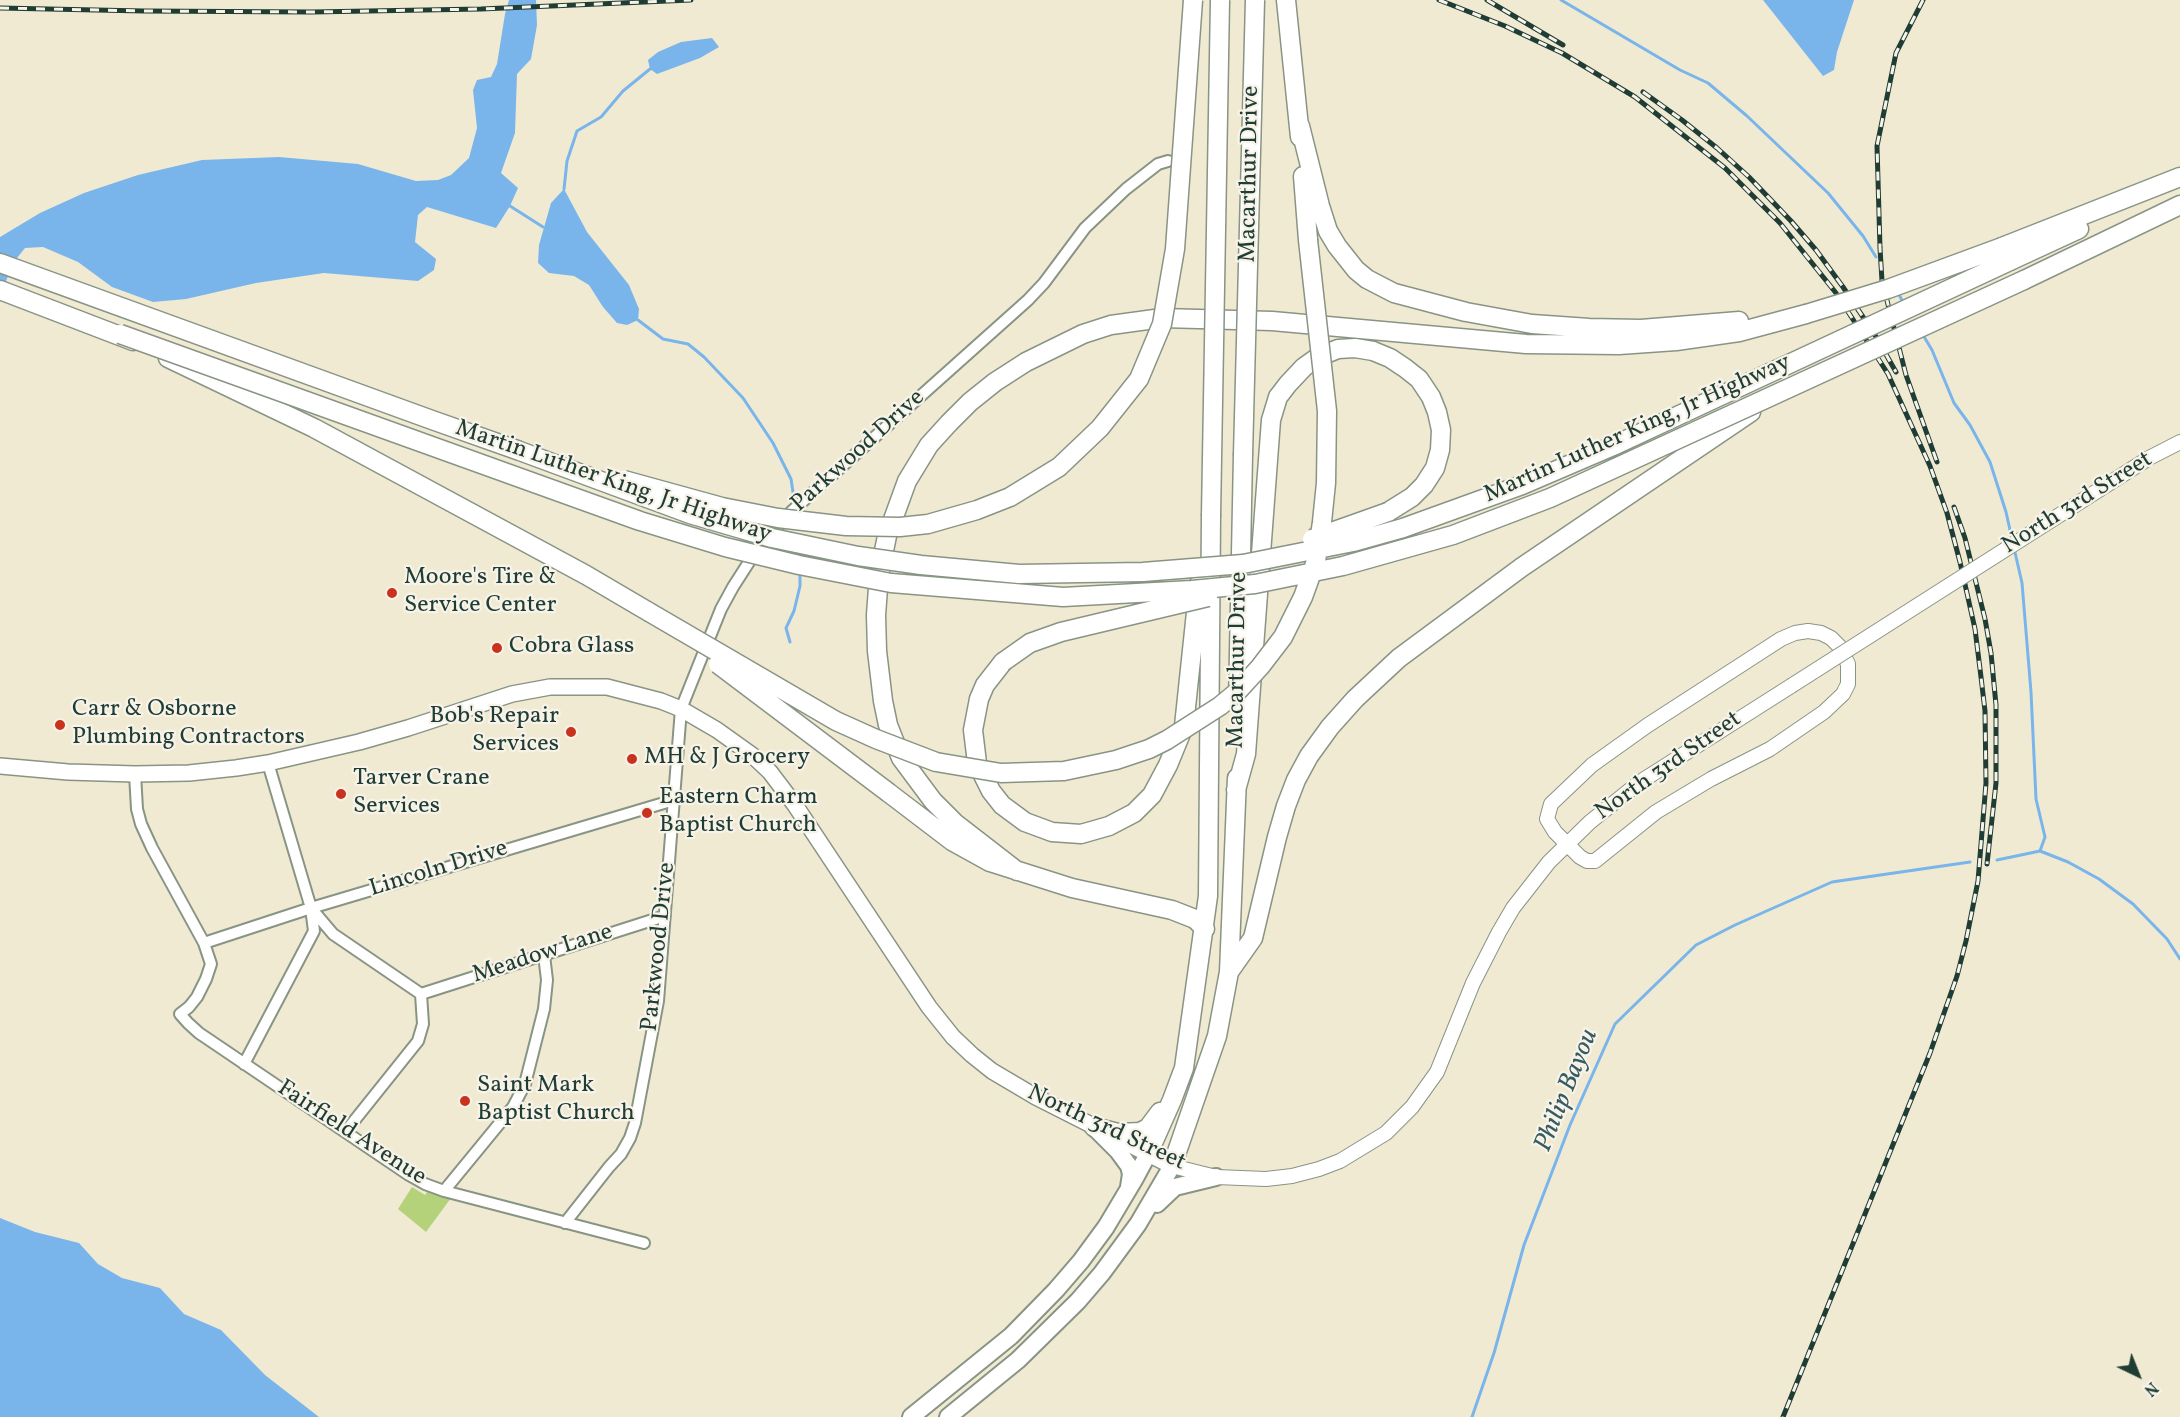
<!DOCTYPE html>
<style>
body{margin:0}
#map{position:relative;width:2180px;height:1417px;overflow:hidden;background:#f1ead3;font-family:Vollkorn,serif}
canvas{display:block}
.north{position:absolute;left:2108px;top:1345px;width:60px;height:60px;-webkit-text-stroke:4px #f7f3e8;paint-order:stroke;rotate:137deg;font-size:16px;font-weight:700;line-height:24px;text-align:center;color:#1f3d34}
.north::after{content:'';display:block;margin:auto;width:21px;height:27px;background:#1f3d34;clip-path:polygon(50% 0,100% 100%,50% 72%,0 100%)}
</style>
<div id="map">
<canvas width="2180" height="1417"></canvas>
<div class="north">N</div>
</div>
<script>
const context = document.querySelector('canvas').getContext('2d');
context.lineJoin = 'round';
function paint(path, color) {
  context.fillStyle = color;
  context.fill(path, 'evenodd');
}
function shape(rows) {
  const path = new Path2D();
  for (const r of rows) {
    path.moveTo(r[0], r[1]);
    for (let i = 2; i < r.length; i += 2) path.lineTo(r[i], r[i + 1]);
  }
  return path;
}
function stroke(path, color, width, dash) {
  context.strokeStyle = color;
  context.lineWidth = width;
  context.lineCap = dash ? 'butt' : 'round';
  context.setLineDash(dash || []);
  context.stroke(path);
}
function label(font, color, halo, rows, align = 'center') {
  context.font = font + ' Vollkorn,serif';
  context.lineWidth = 4.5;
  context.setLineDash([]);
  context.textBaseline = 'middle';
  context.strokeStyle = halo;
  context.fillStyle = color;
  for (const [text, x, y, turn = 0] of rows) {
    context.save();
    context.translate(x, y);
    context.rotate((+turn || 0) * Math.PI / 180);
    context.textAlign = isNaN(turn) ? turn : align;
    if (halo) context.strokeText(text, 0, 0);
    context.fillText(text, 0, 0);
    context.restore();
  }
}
paint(shape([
 [412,1187,425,1195,429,1189,451,1198,426,1232,398,1209]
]), '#b4d279');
paint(shape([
 [509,0,536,0,537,25,531,59,517,74,515,133,501,173,518,188,510,206,496,228,427,207,418,215,415,242,436,259,434,270,418,281,324,273,256,283,186,299,153,302,112,287,78,262,43,247,25,248,13,263,0,297,0,237,40,213,84,193,138,175,202,160,279,157,358,164,416,181,438,180,451,175,469,158,477,128,473,90,477,80,491,77,497,64,505,14],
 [1763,0,1854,0,1837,52,1834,70,1823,76],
 [712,38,719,47,700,58,657,74,650,69,648,60,658,52,681,42],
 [564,189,587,232,629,285,639,309,638,320,627,325,617,323,603,307,589,285,574,276,549,273,538,263,539,245,551,203],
 [0,1218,35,1232,79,1243,98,1264,122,1278,160,1288,184,1314,221,1330,265,1375,319,1417,0,1417]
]), '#79b5eb');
stroke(shape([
 [1561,0,1680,70,1708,83,1747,116,1828,193,1863,236,1876,257],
 [564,189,567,161,577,131,601,117,623,91,650,69],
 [510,206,543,227],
 [1897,291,1904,304],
 [638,320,663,339,688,344,704,357,743,398,773,443,791,479,795,505],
 [1923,335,1932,350,1954,403,1970,425,1990,462,2006,512,2012,539],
 [2014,548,2022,583,2031,692,2036,799,2045,837,2040,851],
 [790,642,786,628,794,611,800,586,800,572],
 [1997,860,2040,851,2068,862,2099,879,2133,904,2167,939,2180,959],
 [1472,1417,1494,1353,1524,1245,1570,1125,1615,1024,1696,945,1735,925,1832,882,1970,862]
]), '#79b5eb', 3);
const minor = shape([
 [268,763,311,908,333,934,421,994],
 [135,774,137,809,141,824,152,848,204,943,211,964,206,979,197,997,189,1007,180,1014,188,1023,199,1033,409,1175,425,1184,444,1191,644,1243],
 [204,943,311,908,674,800],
 [421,994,665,916],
 [244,1064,314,931,311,908],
 [346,1131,418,1041,423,1024,421,994],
 [444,1191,513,1107,525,1084,544,1009,547,980,544,955],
 [565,1223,609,1167,621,1154,630,1138,635,1123,658,1001,681,709,721,609,733,587,758,548,792,511,1028,300,1044,283,1085,228,1126,189,1158,164,1168,161]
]);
const tertiary = shape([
 [2149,458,2180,442],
 [1808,631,1821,633,1831,638,1839,646,1848,664,1848,684,1843,694,1824,712,1770,749,1711,779,1656,812,1595,861,1587,861,1580,857,1555,832,1547,819,1551,804,1592,765,1648,725,1781,639,1795,633,1808,631],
 [1172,1166,1216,1177,1266,1179,1292,1176,1319,1169,1340,1161,1386,1133,1412,1107,1437,1072,1473,983,1499,932,1513,908,1549,862,1590,822,1640,782,1791,686]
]);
const secondary = shape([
 [0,766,68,772,135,774,189,773,236,768,268,763,359,742,408,728,512,694,550,687,607,687,661,701,681,709,717,730,752,755,770,772,795,805,929,1007,953,1037,972,1055,992,1071,1036,1097,1172,1166]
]);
const trunk = shape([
 [1094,1127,1118,1151,1129,1166,1131,1174,1129,1187],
 [1157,1204,1175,1187,1216,1177],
 [911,1417,1011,1336,1056,1290,1081,1261,1106,1227,1134,1180,1148,1154],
 [948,1417,1018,1360,1078,1301,1102,1273,1138,1224,1172,1166]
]);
const motorway = shape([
 [1286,0,1300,137],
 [1300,126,1320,206,1328,231,1337,246,1356,270,1367,279,1394,293,1466,312,1532,324,1589,328,1641,329,1739,321],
 [1303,176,1308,240],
 [2002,247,2180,177],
 [2012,260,2079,229],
 [0,263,432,420,517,450],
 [2024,280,2180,205],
 [0,290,133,341],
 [168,358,314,428,586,575,649,612],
 [1003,662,985,685,979,699,973,730,977,763,991,791,1002,805,1025,822,1052,832,1081,834,1109,826,1134,813,1152,795,1168,765,1184,726,1199,584],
 [1238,702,1243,455],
 [1236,790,1246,754,1271,420,1278,397,1288,384,1304,367,1318,357,1338,349,1355,348,1373,351,1390,358,1405,368,1419,379,1431,397,1437,412,1441,430,1440,450,1435,468,1424,485,1412,497,1388,512],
 [889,793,952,841,990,862,1072,888,1172,910,1195,919,1205,929],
 [1017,871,955,823,933,801,901,758,888,725,883,701,877,651,876,615,879,575,887,536,907,481,929,445,949,423,970,402,995,382,1026,362,1083,334,1111,325,1162,318,1272,321,1526,344,1619,345,1676,341,1739,332,1806,314],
 [1229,972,1253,938,1277,837,1286,806,1296,780,1309,756,1330,727,1355,699,1399,658,1522,567,1751,412],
 [1094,1127,1118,1133,1140,1132,1148,1128,1160,1112],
 [1148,1154,1172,1100,1184,1068,1208,896,1211,516],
 [1172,1166,1217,1036,1229,972,1237,778]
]);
stroke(minor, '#889484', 14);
stroke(tertiary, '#889484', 16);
stroke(secondary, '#889484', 18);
stroke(trunk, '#889484', 20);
stroke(motorway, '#889484', 21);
stroke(minor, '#fff', 10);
stroke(tertiary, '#fff', 14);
stroke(secondary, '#fff', 15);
stroke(trunk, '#fff', 16);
stroke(motorway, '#fff', 18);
const rail = shape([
 [1439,0,1505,26,1562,53,1635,97,1725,168,1780,223,1836,293,1888,374,1930,466,1947,513,1960,562,1975,629,1981,677,1985,711,1986,783,1978,881,1966,941,1957,976,1930,1053,1783,1417],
 [1487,0,1563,45],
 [1923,0,1896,53,1877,146,1880,248,1882,281,1906,375,1937,462],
 [0,8,144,11,312,12,481,9,691,0],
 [1643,92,1682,120,1717,148,1749,177,1791,221,1816,250,1843,287,1875,335,1896,372],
 [1954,507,1965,538,1985,619,1991,653,1996,705,1996,783,1987,864]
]);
stroke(rail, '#1f3d34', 5);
stroke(rail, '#f7f3e8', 3, [9]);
const tertiaryBridge = shape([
 [1791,686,2149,458]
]);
const motorwayBridge = shape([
 [1806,314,1888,289,2002,247],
 [120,334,640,521,725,547,799,565,891,583,1063,597,1192,590,1255,584,1343,566,1453,535,1550,498,2024,280],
 [517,450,690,514,772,538,858,556,921,565,1019,574,1143,572,1243,564,1353,542,1403,528,1522,485,1613,446,2012,260],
 [1243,455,1255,0],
 [624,480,722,507,778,518,846,526,900,527,928,524,977,510,1010,497,1059,467,1100,428,1139,379,1162,324,1175,249,1193,0],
 [1211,516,1220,0],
 [1312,539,1388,512],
 [649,612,836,721,876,739,936,762,1001,773,1064,771,1116,760,1149,749,1167,740,1220,706,1237,692,1260,667,1283,637,1303,597,1316,561,1322,522,1326,483,1327,411,1308,240],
 [1003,662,1030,643,1061,632,1208,597],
 [718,664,889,793]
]);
stroke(tertiaryBridge, '#889484', 16, []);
stroke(motorwayBridge, '#889484', 21, []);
stroke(tertiaryBridge, '#fff', 14);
stroke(motorwayBridge, '#fff', 18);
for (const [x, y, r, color] of [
 [392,593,6,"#c8321e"],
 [497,648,6,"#c8321e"],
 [60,725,6,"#c8321e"],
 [571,732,6,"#c8321e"],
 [632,759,6,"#c8321e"],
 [341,794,6,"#c8321e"],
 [647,813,6,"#c8321e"],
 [465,1101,6,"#c8321e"]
]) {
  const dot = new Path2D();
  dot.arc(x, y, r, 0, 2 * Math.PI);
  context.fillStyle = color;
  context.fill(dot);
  stroke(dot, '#f7f3e8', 2);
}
label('24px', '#1f3d34', '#f7f3e8', [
 ["Macarthur Drive",1251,174,-89],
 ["Martin Luther King, Jr Highway",1638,430,-24],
 ["Parkwood Drive",859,452,-42],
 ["Martin Luther King, Jr Highway",613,483,19],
 ["North 3rd Street",2078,504,-32],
 ["Macarthur Drive",1239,660,-89],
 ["North 3rd Street",1669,767,-35],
 ["Lincoln Drive",439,870,-17],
 ["Parkwood Drive",660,947,-84],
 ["Meadow Lane",543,955,-18],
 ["North 3rd Street",1106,1129,25],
 ["Fairfield Avenue",351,1134,33]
]);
label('24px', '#1f3d34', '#f7f3e8', [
 ["Moore's Tire &",404,579],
 ["Service Center",404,607],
 ["Cobra Glass",509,648],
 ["Carr & Osborne",72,711],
 ["Plumbing Contractors",72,739],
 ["Bob's Repair",559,718,"right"],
 ["Services",559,746,"right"],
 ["MH & J Grocery",644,759],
 ["Tarver Crane",353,780],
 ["Services",353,808],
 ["Eastern Charm",659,799],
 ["Baptist Church",659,827],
 ["Saint Mark",477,1087],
 ["Baptist Church",477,1115]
], 'left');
label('italic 26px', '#365b62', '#f7f3e8', [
 ["Philip Bayou",1568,1091,-68]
]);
</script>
